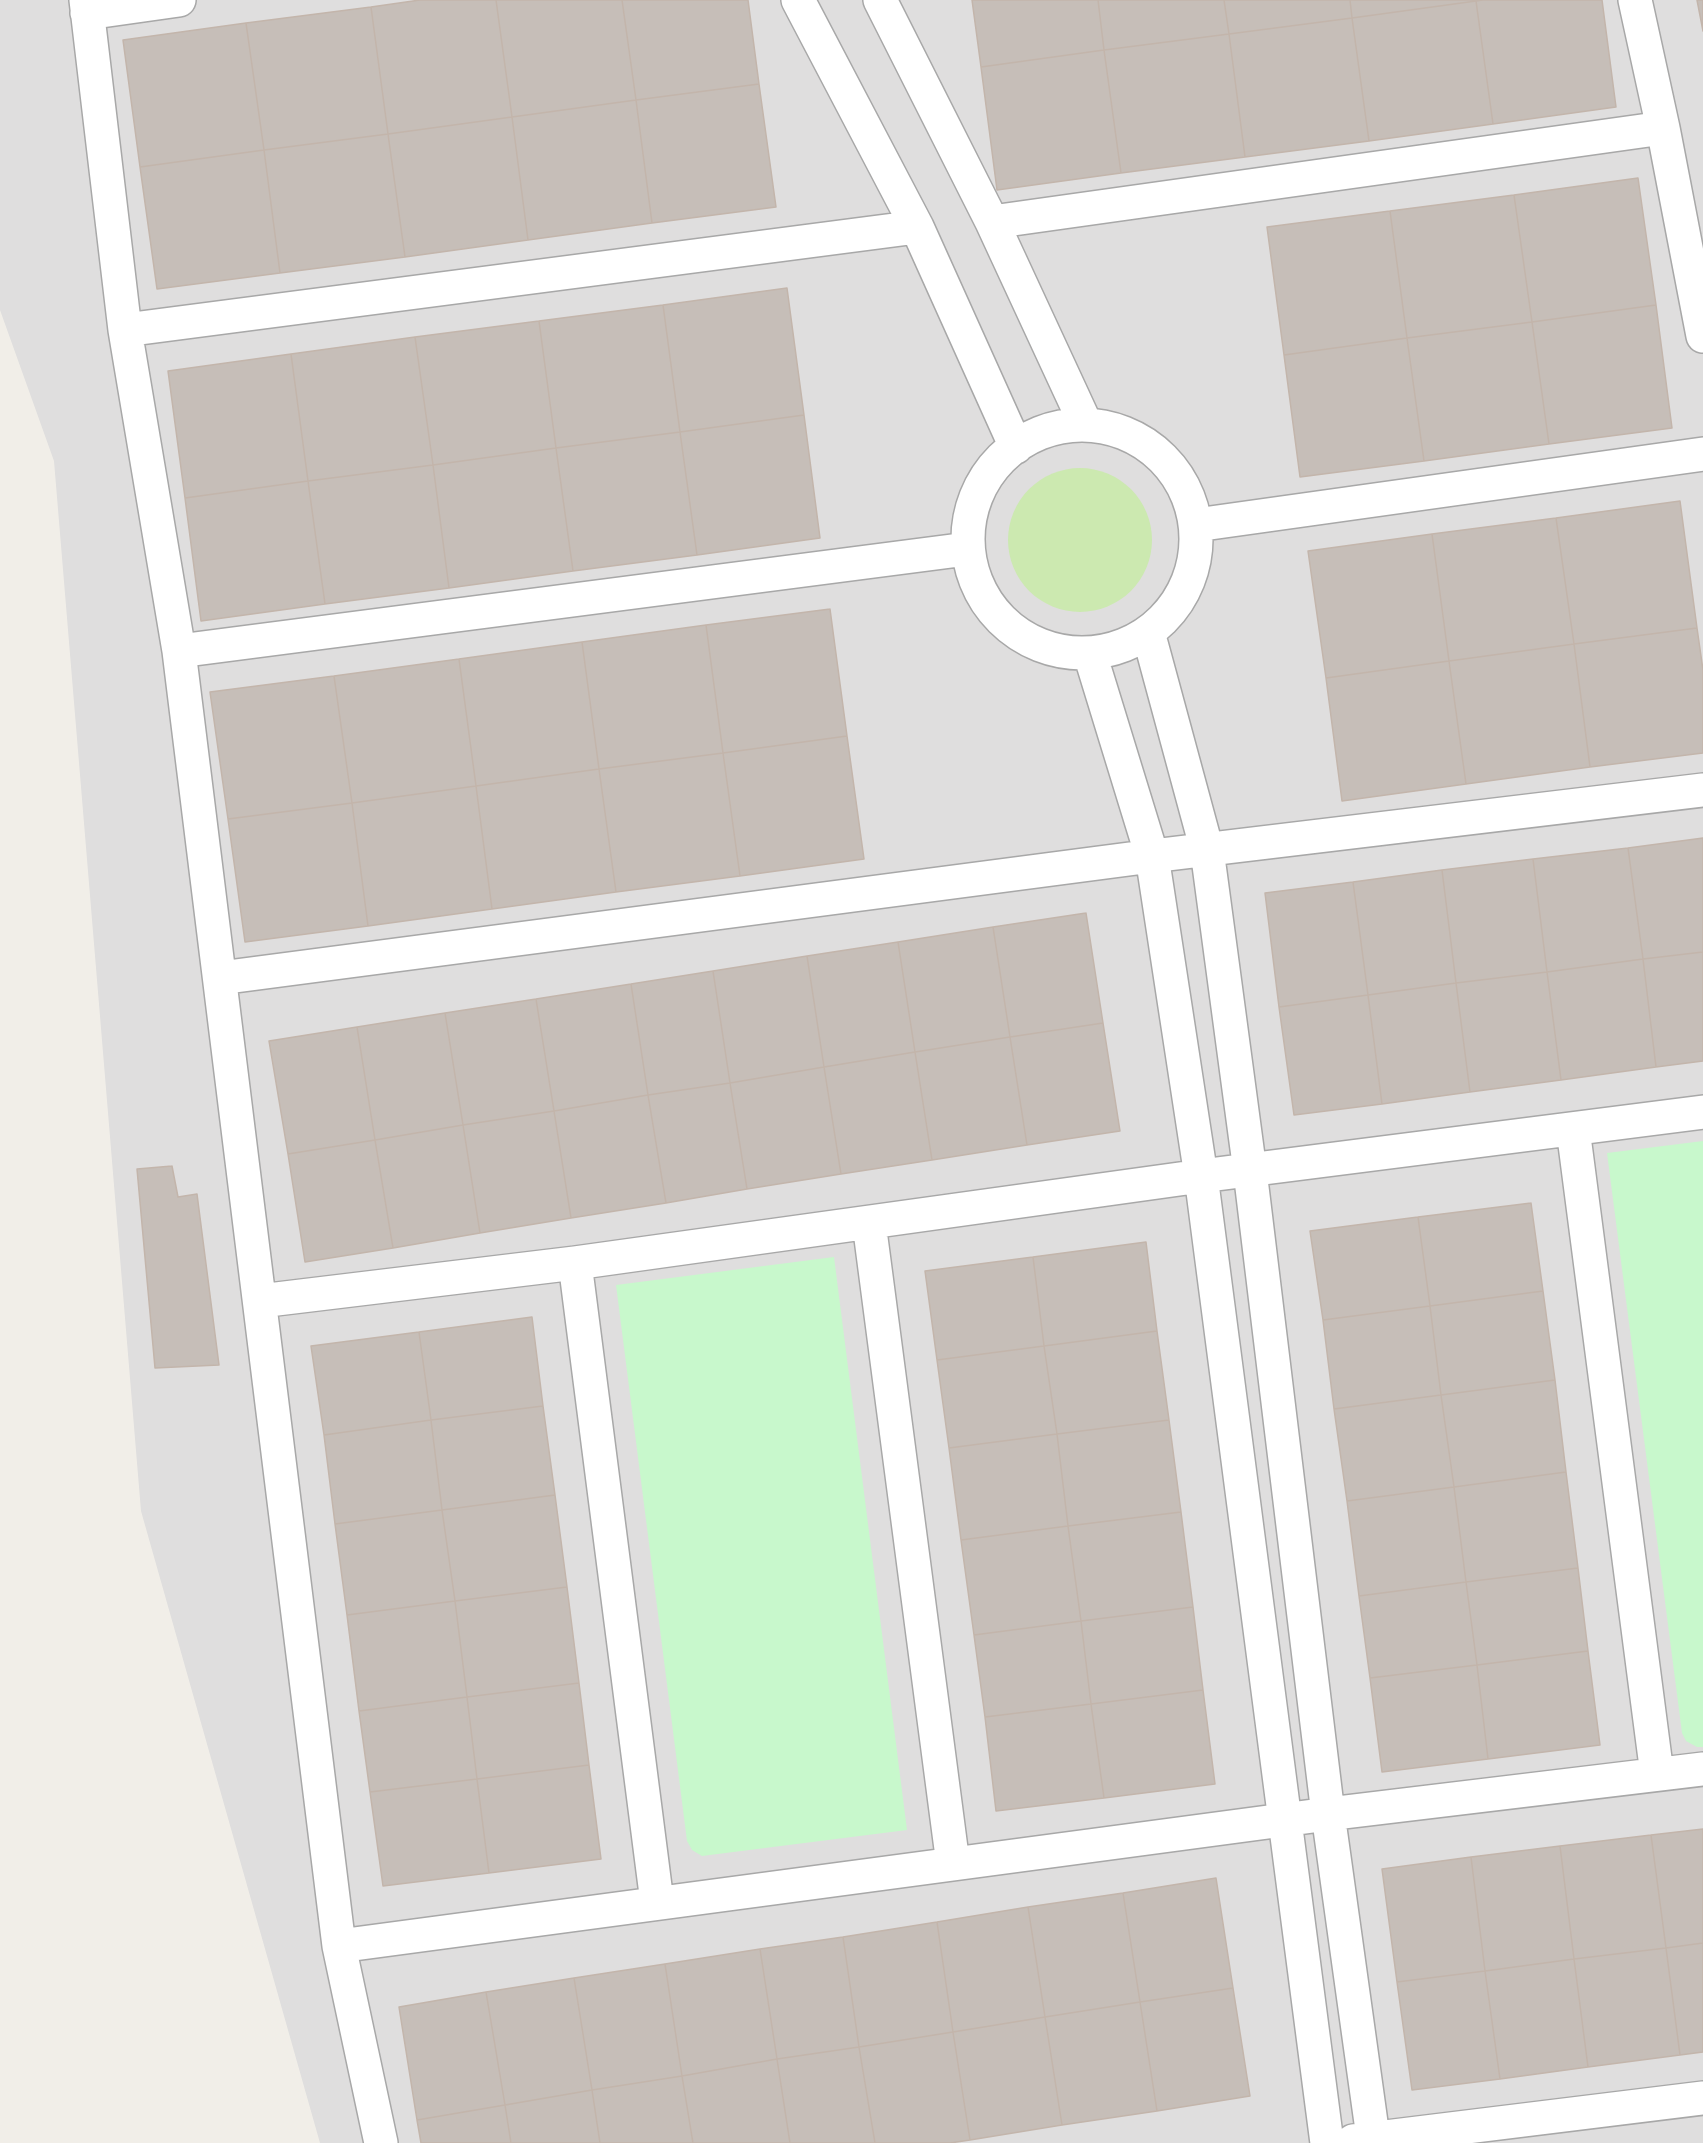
<!DOCTYPE html>
<style>
body{margin:0}
canvas{display:block;background:#f1eee8}
</style>
<canvas width="1703" height="2143"></canvas>
<script>
const context = document.querySelector('canvas').getContext('2d');
context.lineJoin = 'round';
function paint(path, color) {
  context.fillStyle = color;
  context.fill(path, 'evenodd');
}
function shape(rows) {
  const path = new Path2D();
  for (const r of rows) {
    if (r.length === 3) {
      path.moveTo(r[0] + r[2], r[1]);
      path.arc(r[0], r[1], r[2], 0, 2 * Math.PI);
      continue;
    }
    path.moveTo(r[0], r[1]);
    for (let i = 2; i < r.length; i += 2) path.lineTo(r[i], r[i + 1]);
  }
  return path;
}
function stroke(path, color, width, dash) {
  context.strokeStyle = color;
  context.lineWidth = width;
  context.lineCap = dash ? 'butt' : 'round';
  context.setLineDash(dash || []);
  context.stroke(path);
}
paint(shape([
 [0,0,1703,0,1703,2143,320,2143,141,1511,54,461,0,310]
]), '#dfdede');
paint(shape([
 [1080,540,72]
]), '#cce9b0');
paint(shape([
 [1703,1141,1703,1747,1697,1747,1686,1741,1682,1733,1607,1153],
 [834,1257,907,1830,702,1856,692,1850,687,1841,616,1285]
]), '#c8f8cc');
const building = shape([
 [420,0,496,0,512,117,388,134,371,7,420,0],
 [496,0,622,0,636,100,512,117,496,0],
 [622,0,748,0,759,84,636,100,622,0],
 [972,0,1098,0,1104,50,981,67,972,0],
 [1098,0,1224,0,1229,34,1104,50,1098,0],
 [1224,0,1350,0,1352,18,1229,34,1224,0],
 [1350,0,1476,0,1476,1,1352,18,1350,0],
 [1483,0,1602,0,1616,107,1493,124,1476,1,1483,0],
 [1697,0,1703,0,1703,31,1697,0],
 [1476,1,1493,124,1369,141,1352,18,1476,1],
 [371,7,388,134,264,150,246,23,371,7],
 [1352,18,1369,141,1245,157,1229,34,1352,18],
 [246,23,264,150,140,167,123,40,246,23],
 [1229,34,1245,157,1121,173,1104,50,1229,34],
 [1104,50,1121,173,997,190,981,67,1104,50],
 [759,84,776,207,652,223,636,100,759,84],
 [636,100,652,223,528,240,512,117,636,100],
 [512,117,528,240,405,257,388,134,512,117],
 [388,134,405,257,280,273,264,150,388,134],
 [264,150,280,273,157,289,140,167,264,150],
 [1638,178,1656,305,1532,322,1514,195,1638,178],
 [1514,195,1532,322,1407,338,1390,211,1514,195],
 [1390,211,1407,338,1284,355,1267,227,1390,211],
 [787,288,804,415,680,432,663,305,787,288],
 [663,305,680,432,556,448,539,321,663,305],
 [1656,305,1672,428,1549,444,1532,322,1656,305],
 [539,321,556,448,433,465,415,337,539,321],
 [1532,322,1549,444,1424,461,1407,338,1532,322],
 [415,337,433,465,308,481,291,354,415,337],
 [1407,338,1424,461,1300,477,1284,355,1407,338],
 [291,354,308,481,185,498,168,371,291,354],
 [804,415,820,538,697,555,680,432,804,415],
 [680,432,697,555,573,571,556,448,680,432],
 [556,448,573,571,449,588,433,465,556,448],
 [433,465,449,588,325,604,308,481,433,465],
 [308,481,325,604,201,621,185,498,308,481],
 [1680,501,1697,628,1574,644,1556,518,1680,501],
 [1556,518,1574,644,1449,661,1432,534,1556,518],
 [1432,534,1449,661,1326,678,1308,551,1432,534],
 [830,609,847,736,723,753,706,625,830,609],
 [706,625,723,753,599,769,582,642,706,625],
 [1697,628,1703,670,1703,753,1590,767,1574,644,1697,628],
 [582,642,599,769,476,786,459,659,582,642],
 [1574,644,1590,767,1466,784,1449,661,1574,644],
 [459,659,476,786,352,803,334,676,459,659],
 [1449,661,1466,784,1342,801,1326,678,1449,661],
 [334,676,352,803,228,819,210,692,334,676],
 [847,736,864,859,740,876,723,753,847,736],
 [723,753,740,876,616,892,599,769,723,753],
 [599,769,616,892,492,909,476,786,599,769],
 [476,786,492,909,368,926,352,803,476,786],
 [352,803,368,926,245,942,228,819,352,803],
 [1703,838,1703,952,1643,959,1628,848,1703,838],
 [1628,848,1643,959,1547,972,1533,859,1628,848],
 [1533,859,1547,972,1456,983,1442,870,1533,859],
 [1442,870,1456,983,1368,995,1353,882,1442,870],
 [1353,882,1368,995,1279,1007,1265,893,1353,882],
 [1086,913,1103,1023,1010,1037,993,927,1086,913],
 [993,927,1010,1037,915,1052,898,942,993,927],
 [898,942,915,1052,824,1067,807,956,898,942],
 [1703,952,1703,1061,1656,1067,1643,959,1703,952],
 [807,956,824,1067,730,1083,713,971,807,956],
 [1643,959,1656,1067,1561,1080,1547,972,1643,959],
 [713,971,730,1083,648,1095,631,984,713,971],
 [1547,972,1561,1080,1470,1092,1456,983,1547,972],
 [1456,983,1470,1092,1382,1104,1368,995,1456,983],
 [631,984,648,1095,554,1111,536,999,631,984],
 [1368,995,1382,1104,1294,1115,1279,1007,1368,995],
 [536,999,554,1111,463,1125,445,1013,536,999],
 [445,1013,463,1125,375,1140,357,1027,445,1013],
 [1103,1023,1120,1131,1027,1145,1010,1037,1103,1023],
 [357,1027,375,1140,288,1154,269,1041,357,1027],
 [1010,1037,1027,1145,932,1160,915,1052,1010,1037],
 [915,1052,932,1160,841,1174,824,1067,915,1052],
 [824,1067,841,1174,747,1189,730,1083,824,1067],
 [730,1083,747,1189,666,1203,648,1095,730,1083],
 [648,1095,666,1203,571,1218,554,1111,648,1095],
 [554,1111,571,1218,480,1233,463,1125,554,1111],
 [463,1125,480,1233,393,1248,375,1140,463,1125],
 [375,1140,393,1248,305,1262,288,1154,375,1140],
 [172,1166,178,1197,197,1194,219,1365,155,1368,137,1169,172,1166],
 [1531,1203,1543,1291,1430,1306,1418,1217,1531,1203],
 [1418,1217,1430,1306,1323,1320,1310,1231,1418,1217],
 [1146,1242,1157,1331,1044,1346,1033,1257,1146,1242],
 [1033,1257,1044,1346,937,1360,925,1271,1033,1257],
 [1543,1291,1555,1380,1441,1395,1430,1306,1543,1291],
 [1430,1306,1441,1395,1334,1409,1323,1320,1430,1306],
 [532,1317,543,1406,431,1420,419,1332,532,1317],
 [1157,1331,1169,1420,1057,1434,1044,1346,1157,1331],
 [419,1332,431,1420,324,1435,311,1346,419,1332],
 [1044,1346,1057,1434,949,1448,937,1360,1044,1346],
 [1555,1380,1566,1472,1454,1487,1441,1395,1555,1380],
 [1441,1395,1454,1487,1347,1501,1334,1409,1441,1395],
 [543,1406,555,1495,442,1510,431,1420,543,1406],
 [431,1420,442,1510,335,1524,324,1435,431,1420],
 [1169,1420,1181,1512,1068,1526,1057,1434,1169,1420],
 [1057,1434,1068,1526,961,1540,949,1448,1057,1434],
 [1566,1472,1578,1568,1466,1582,1454,1487,1566,1472],
 [1454,1487,1466,1582,1359,1596,1347,1501,1454,1487],
 [555,1495,567,1587,455,1601,442,1510,555,1495],
 [442,1510,455,1601,347,1615,335,1524,442,1510],
 [1181,1512,1193,1607,1081,1621,1068,1526,1181,1512],
 [1068,1526,1081,1621,974,1635,961,1540,1068,1526],
 [1578,1568,1588,1651,1477,1665,1466,1582,1578,1568],
 [1466,1582,1477,1665,1370,1678,1359,1596,1466,1582],
 [567,1587,579,1683,467,1697,455,1601,567,1587],
 [455,1601,467,1697,359,1711,347,1615,455,1601],
 [1193,1607,1203,1690,1091,1704,1081,1621,1193,1607],
 [1081,1621,1091,1704,985,1717,974,1635,1081,1621],
 [1588,1651,1600,1745,1488,1759,1477,1665,1588,1651],
 [1477,1665,1488,1759,1382,1772,1370,1678,1477,1665],
 [579,1683,589,1765,477,1779,467,1697,579,1683],
 [1203,1690,1215,1784,1104,1798,1091,1704,1203,1690],
 [467,1697,477,1779,370,1792,359,1711,467,1697],
 [1091,1704,1104,1798,996,1811,985,1717,1091,1704],
 [589,1765,601,1859,489,1873,477,1779,589,1765],
 [477,1779,489,1873,383,1886,370,1792,477,1779],
 [1703,1829,1703,1943,1666,1948,1651,1835,1703,1829],
 [1651,1835,1666,1948,1574,1959,1560,1846,1651,1835],
 [1560,1846,1574,1959,1485,1971,1471,1857,1560,1846],
 [1471,1857,1485,1971,1397,1982,1382,1869,1471,1857],
 [1216,1878,1233,1988,1140,2002,1123,1893,1216,1878],
 [1123,1893,1140,2002,1045,2017,1028,1907,1123,1893],
 [1028,1907,1045,2017,953,2032,937,1922,1028,1907],
 [937,1922,953,2032,859,2047,843,1937,937,1922],
 [843,1937,859,2047,777,2059,760,1949,843,1937],
 [1703,1943,1703,2052,1680,2055,1666,1948,1703,1943],
 [1666,1948,1680,2055,1588,2067,1574,1959,1666,1948],
 [760,1949,777,2059,682,2076,665,1964,760,1949],
 [1574,1959,1588,2067,1500,2079,1485,1971,1574,1959],
 [665,1964,682,2076,592,2090,574,1978,665,1964],
 [1485,1971,1500,2079,1412,2090,1397,1982,1485,1971],
 [574,1978,592,2090,505,2105,486,1992,574,1978],
 [1233,1988,1250,2096,1157,2111,1140,2002,1233,1988],
 [486,1992,505,2105,417,2120,399,2007,486,1992],
 [1140,2002,1157,2111,1062,2125,1045,2017,1140,2002],
 [1045,2017,1062,2125,970,2140,953,2032,1045,2017],
 [953,2032,970,2140,950,2143,875,2143,859,2047,953,2032],
 [859,2047,875,2143,790,2143,777,2059,859,2047],
 [777,2059,790,2143,693,2143,682,2076,777,2059],
 [682,2076,693,2143,600,2143,592,2090,682,2076],
 [592,2090,600,2143,511,2143,505,2105,592,2090],
 [505,2105,511,2143,421,2143,417,2120,505,2105]
]);
paint(building, '#c6beb8');
stroke(building, '#c3b5ab', 1.5);
const street = shape([
 [86,0,125,330,179,651,339,1946,381,2143],
 [798,0,917,227,1016,447],
 [880,0,992,222,1086,425],
 [1635,0,1663,128,1703,336],
 [87,13,179,0],
 [992,222,1663,128],
 [125,330,917,227],
 [1082,539,114],
 [1196,525,1703,454],
 [1148,632,1207,850,1250,1171,1328,1814,1373,2137],
 [179,651,967,549],
 [1090,654,1152,856,1201,1176,1327,2143],
 [220,978,1152,856,1703,790],
 [1573,1129,1657,1774],
 [869,1223,953,1864],
 [575,1263,657,1902],
 [260,1301,575,1263,1201,1176,1703,1112],
 [339,1946,1328,1814,1703,1769],
 [1353,2141,1703,2098]
]);
stroke(street, '#a8a8a8', 36);
stroke(street, '#fff', 33);
</script>
